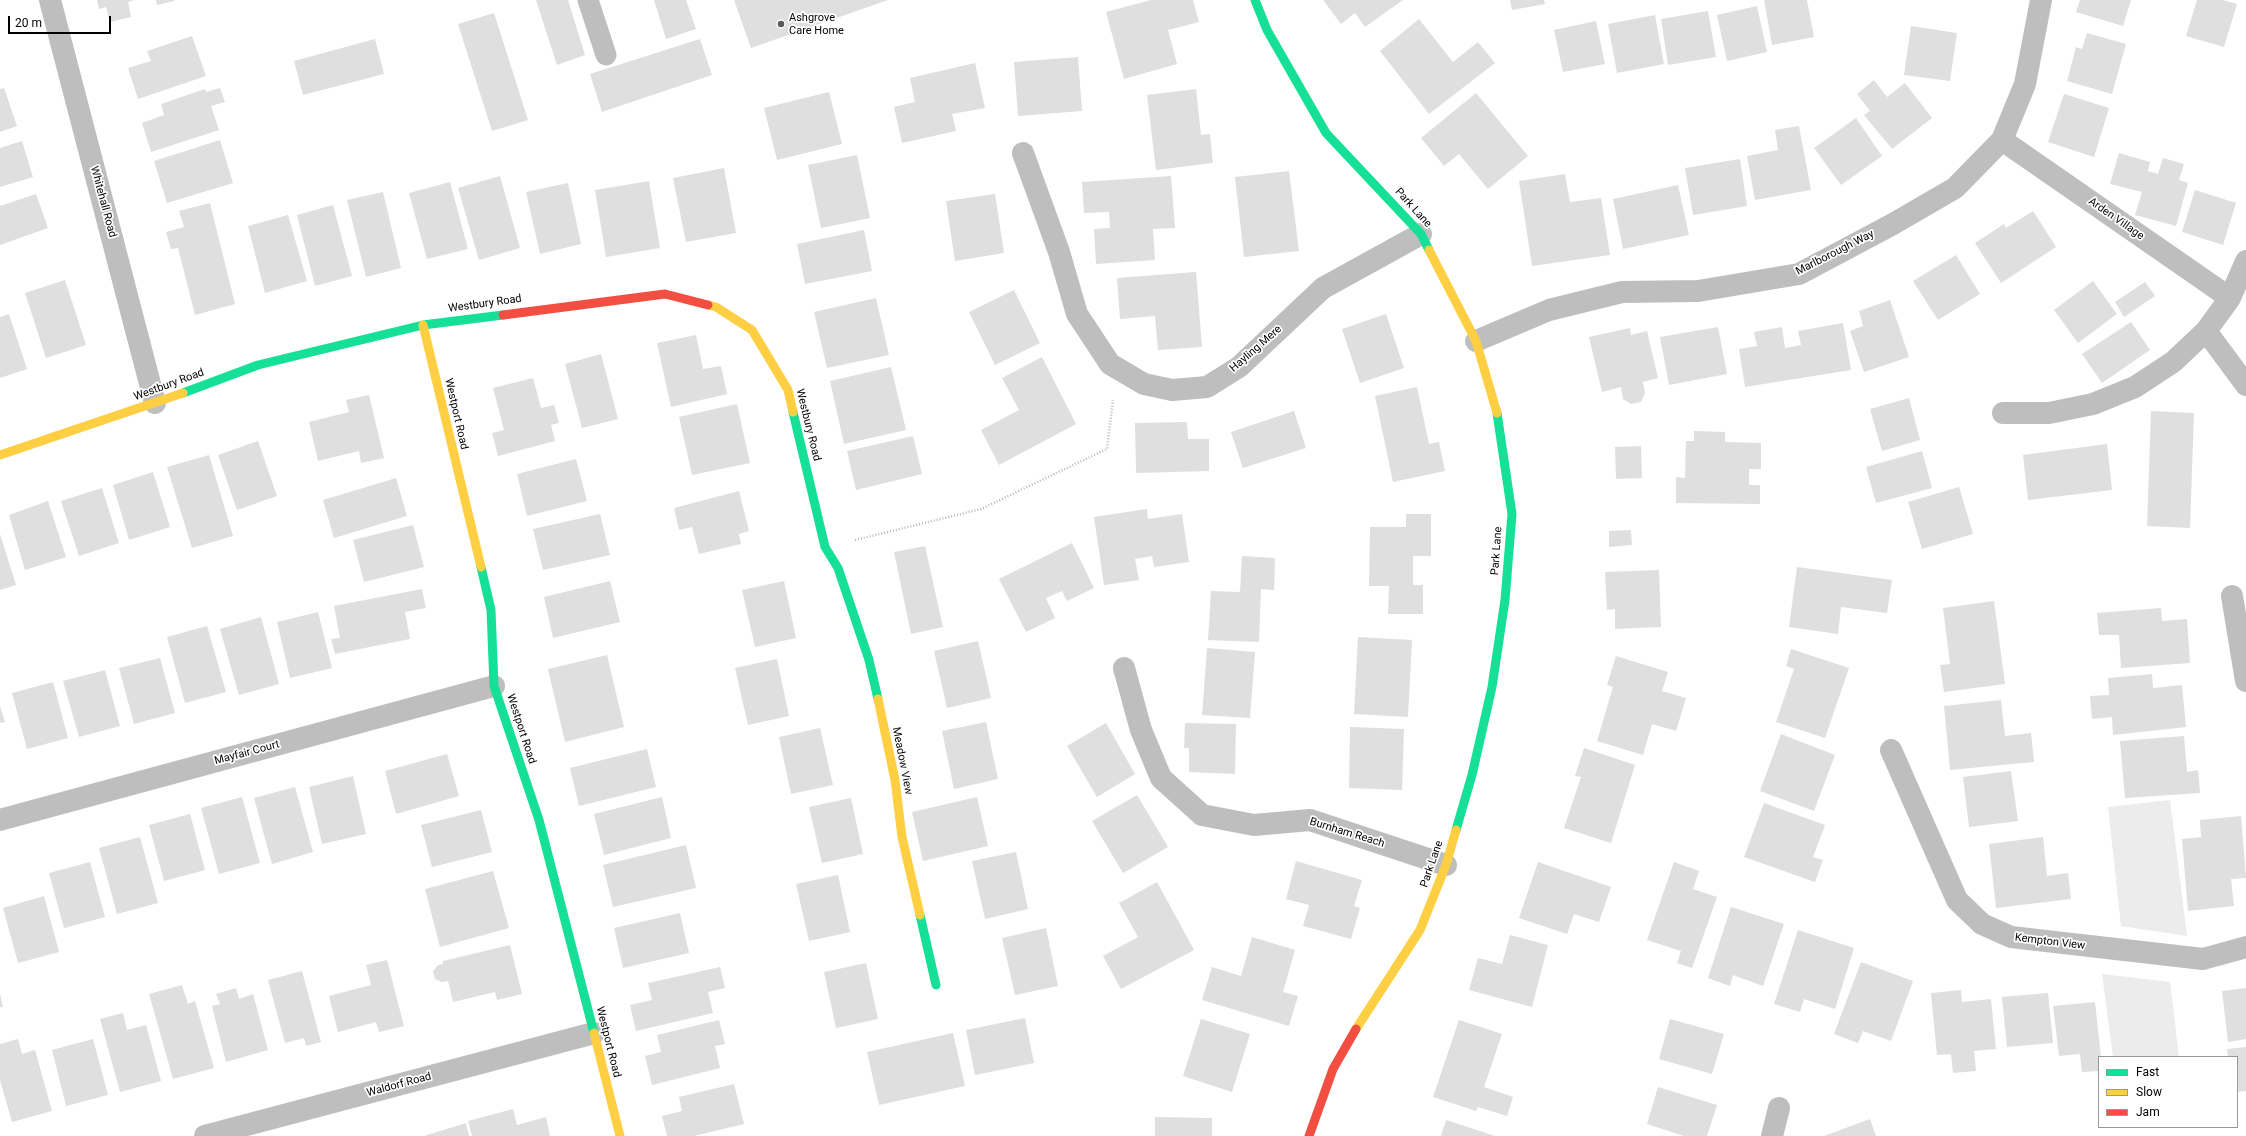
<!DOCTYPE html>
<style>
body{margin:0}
#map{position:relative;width:2246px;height:1136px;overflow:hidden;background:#fff;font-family:Roboto,sans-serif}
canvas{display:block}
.legend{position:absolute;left:2098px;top:1056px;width:140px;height:72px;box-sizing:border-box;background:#fff;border:1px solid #999;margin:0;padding:5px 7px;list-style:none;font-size:12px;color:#000}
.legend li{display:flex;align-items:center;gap:8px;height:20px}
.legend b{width:20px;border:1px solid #999}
.scale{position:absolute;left:8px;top:16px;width:103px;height:18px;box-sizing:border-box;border:2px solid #000;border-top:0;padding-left:5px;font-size:12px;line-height:14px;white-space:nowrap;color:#000;-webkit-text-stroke:3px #fff;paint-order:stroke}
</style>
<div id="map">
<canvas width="2246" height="1136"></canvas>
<ul class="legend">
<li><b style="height:5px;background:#16e098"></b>Fast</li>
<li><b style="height:5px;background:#ffcf43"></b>Slow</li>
<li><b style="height:5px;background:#f24e42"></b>Jam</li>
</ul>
<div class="scale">20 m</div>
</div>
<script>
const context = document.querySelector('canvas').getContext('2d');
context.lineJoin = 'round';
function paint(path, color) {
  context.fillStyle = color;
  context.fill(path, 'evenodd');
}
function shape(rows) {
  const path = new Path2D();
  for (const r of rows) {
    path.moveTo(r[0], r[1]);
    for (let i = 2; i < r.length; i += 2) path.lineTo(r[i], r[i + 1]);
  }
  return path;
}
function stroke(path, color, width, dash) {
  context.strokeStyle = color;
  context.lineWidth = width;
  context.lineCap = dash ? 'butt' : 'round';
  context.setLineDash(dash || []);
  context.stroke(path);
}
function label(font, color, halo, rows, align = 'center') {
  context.font = font + ' Roboto,sans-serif';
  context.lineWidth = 3.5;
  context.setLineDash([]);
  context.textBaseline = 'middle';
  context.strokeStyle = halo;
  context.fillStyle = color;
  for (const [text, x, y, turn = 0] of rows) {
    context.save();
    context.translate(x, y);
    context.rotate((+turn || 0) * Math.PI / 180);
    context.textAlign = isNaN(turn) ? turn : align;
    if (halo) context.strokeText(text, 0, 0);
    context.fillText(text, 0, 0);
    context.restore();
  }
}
paint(shape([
 [2170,800,2187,936,2121,926,2108,807],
 [2102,974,2170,982,2179,1057,2113,1057]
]), '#ececec');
paint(shape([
 [97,0,134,0,128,2,131,17,110,22,106,7,99,9],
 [156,0,174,0,174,1,157,5],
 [536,0,568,0,585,55,557,65],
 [654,0,686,0,696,29,666,39],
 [734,0,888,0,751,48],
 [1151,0,1193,0,1199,22,1168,30,1177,64,1124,79,1106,12],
 [1323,0,1403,0,1365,27,1355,13,1341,24],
 [1510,0,1544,0,1545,4,1512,10],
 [1764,0,1807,0,1814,37,1772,45],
 [2080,0,2131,0,2123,26,2076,12],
 [2197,0,2223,0,2237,4,2224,47,2186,36],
 [1757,6,1767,52,1727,61,1717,15],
 [1708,11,1716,57,1668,65,1661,19],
 [494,13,528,120,492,131,458,24],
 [1655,15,1664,64,1617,73,1608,24],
 [1419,19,1453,62,1478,42,1495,63,1429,114,1380,51],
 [1596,21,1605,64,1563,72,1554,30],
 [1911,26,1957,33,1950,81,1904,75],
 [2087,33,2126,44,2112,94,2067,81,2076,47,2082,49],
 [192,36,206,76,138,99,128,68,151,61,147,51],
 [375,39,384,74,303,95,294,61],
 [700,39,712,75,602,112,590,74],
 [1078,57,1082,111,1018,116,1014,62],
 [975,63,985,108,952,114,956,131,902,143,894,107,915,102,910,78],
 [1874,80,1887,97,1905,83,1932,118,1892,149,1864,115,1870,111,1857,94],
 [4,88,17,126,0,132,0,89],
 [220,88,225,102,211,106,219,130,151,152,142,123,164,115,161,104,205,89,206,92],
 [1196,89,1201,135,1210,134,1213,163,1156,170,1147,95],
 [829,92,842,144,777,160,764,108],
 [1476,93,1528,156,1488,189,1459,154,1444,166,1421,138],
 [2064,94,2109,108,2094,157,2048,142],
 [1856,118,1882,156,1841,185,1814,148],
 [1799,126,1811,190,1755,200,1747,156,1778,150,1775,130],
 [220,140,233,183,167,203,154,161],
 [22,141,33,177,0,187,0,148],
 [2119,153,2150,162,2148,171,2158,174,2163,158,2184,164,2179,180,2188,183,2176,226,2135,215,2142,192,2110,184],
 [857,155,870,218,821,228,808,165],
 [1740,159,1747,206,1693,215,1685,168],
 [724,168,736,233,686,242,673,178],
 [1289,171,1299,251,1244,257,1235,177],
 [1565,174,1570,202,1601,198,1610,255,1532,266,1519,181],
 [500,176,520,248,479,260,458,188],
 [1171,176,1175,228,1153,229,1155,260,1096,264,1094,229,1110,228,1109,212,1084,213,1082,182],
 [649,181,660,248,606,257,595,190],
 [450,182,468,249,427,259,409,193],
 [568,183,581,244,540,254,526,192],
 [1678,185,1689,235,1623,249,1613,199],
 [2195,190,2236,203,2223,245,2182,232],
 [383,192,401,268,366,277,347,200],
 [36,194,48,228,0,245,0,206],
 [995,194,1004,253,955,261,946,201],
 [210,203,235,304,195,315,178,248,171,249,166,232,184,227,179,211],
 [333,205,352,276,315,286,297,215],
 [2033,211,2056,247,2001,283,1975,243,2004,224,2006,228],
 [288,215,307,281,265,293,248,226],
 [864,230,872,271,805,284,797,244],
 [1956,255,1980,294,1938,320,1913,281],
 [1196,272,1202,347,1158,350,1155,316,1120,319,1117,278],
 [65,280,86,345,46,358,25,293],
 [2093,281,2117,314,2078,343,2054,310],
 [2145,282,2155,296,2124,317,2115,302],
 [1014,290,1040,343,995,365,969,312],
 [876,298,889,355,827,368,814,312],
 [1890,300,1909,357,1864,372,1850,331,1863,326,1859,311],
 [9,314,27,369,0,378,0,317],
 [1386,314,1404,368,1360,383,1342,329],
 [2131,322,2150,350,2102,383,2082,354],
 [1843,323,1851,370,1745,387,1739,349,1757,346,1754,332,1782,327,1785,348,1801,345,1798,331],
 [1718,327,1727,374,1669,385,1660,337],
 [1630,328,1631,335,1647,331,1658,378,1643,382,1645,393,1641,402,1631,404,1623,399,1621,387,1602,392,1589,337],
 [696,335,703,369,721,366,727,394,671,407,657,343],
 [601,354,618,419,582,428,565,364],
 [1042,357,1076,424,999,465,981,430,1019,410,1002,378],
 [891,367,906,430,844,444,830,381],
 [533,378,541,408,554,405,559,423,551,425,555,441,498,456,492,433,504,430,493,388],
 [1417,387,1429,444,1439,442,1445,471,1393,482,1375,396],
 [369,395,384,458,361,463,359,451,318,461,309,422,349,412,346,400],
 [1909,398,1920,440,1882,451,1870,409],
 [737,404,750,463,692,475,679,417],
 [1294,411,1306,448,1243,468,1231,432],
 [2151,411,2194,413,2190,528,2147,526],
 [1187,422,1188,439,1209,439,1209,471,1136,473,1135,423],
 [1694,431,1725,432,1725,442,1761,443,1761,469,1749,469,1749,485,1760,485,1760,504,1676,503,1676,477,1685,478,1686,441,1694,441],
 [913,436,922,474,856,490,847,451],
 [258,441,277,496,237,510,218,455],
 [2107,444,2112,490,2028,500,2023,455],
 [1641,446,1642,478,1616,479,1615,447],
 [1922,451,1932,488,1876,503,1866,467],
 [209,455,233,536,192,548,167,467],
 [576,459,587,501,527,516,517,474],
 [153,472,170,527,129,540,113,485],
 [396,478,407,516,334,538,323,500],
 [1959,487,1973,534,1922,549,1908,502],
 [102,488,119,543,79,556,61,501],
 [739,491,749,531,739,534,741,544,699,554,692,527,679,530,674,508],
 [48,501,66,557,25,570,9,515],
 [1147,509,1148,519,1182,514,1189,562,1154,567,1152,556,1135,559,1139,580,1104,585,1094,517],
 [600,514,610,555,543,570,533,529],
 [1406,514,1431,514,1431,556,1413,556,1413,585,1423,585,1423,614,1388,614,1389,586,1369,586,1370,527,1406,527],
 [413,525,424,567,364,582,353,540],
 [1631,530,1632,545,1609,547,1609,531],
 [0,534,16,585,0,590],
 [1072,543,1094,588,1067,601,1062,591,1046,598,1055,618,1026,632,999,579],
 [925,546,943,627,911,634,894,552],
 [1242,556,1275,558,1274,590,1261,589,1259,642,1208,640,1211,591,1240,592],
 [1797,567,1892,580,1887,613,1841,607,1838,634,1789,627],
 [1659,570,1661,627,1615,629,1615,609,1607,610,1605,572],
 [610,581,620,622,553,638,544,597],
 [784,581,796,638,755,647,742,590],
 [422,589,426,608,405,612,410,639,335,654,331,639,340,638,334,606],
 [1994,601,2005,684,1944,692,1940,665,1950,664,1943,608],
 [2161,608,2162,621,2187,619,2190,663,2121,668,2119,635,2099,635,2097,613],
 [318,612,332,668,290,678,277,622],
 [261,617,279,684,239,695,220,629],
 [207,626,226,692,185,703,167,637],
 [1358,637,1412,640,1408,717,1354,714],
 [978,641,991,698,947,708,934,651],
 [1207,648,1255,652,1250,718,1202,715],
 [1791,649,1849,668,1825,738,1776,722,1794,669,1786,666],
 [607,655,624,727,565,742,548,669],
 [1616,656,1668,672,1662,691,1686,698,1676,731,1652,724,1643,755,1597,741,1613,687,1607,685],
 [160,658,175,713,134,724,119,668],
 [777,659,789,716,748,725,735,668],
 [105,670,120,726,79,737,63,681],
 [2152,674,2153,688,2182,685,2186,727,2113,735,2112,717,2092,719,2090,696,2109,695,2108,678],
 [53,682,68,738,27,749,12,693],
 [2001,700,2005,736,2031,733,2034,762,1950,770,1944,706],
 [0,706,5,722,0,723],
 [986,722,998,779,954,789,942,731],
 [1106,723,1135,774,1097,797,1067,746],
 [1185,723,1236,724,1235,774,1189,772,1189,748,1184,748],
 [1350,727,1404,729,1402,790,1349,788],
 [820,728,833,785,791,794,779,737],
 [1781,734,1835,755,1814,811,1760,791],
 [2184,736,2187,772,2198,770,2200,793,2125,798,2120,741],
 [1584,748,1635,765,1611,843,1564,828,1581,777,1575,776],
 [647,749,656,787,579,806,570,768],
 [447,754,459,796,396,814,385,771],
 [2011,771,2018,821,1969,827,1963,777],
 [353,776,366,834,322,844,309,787],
 [295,787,313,852,272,864,254,798],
 [1137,795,1168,847,1123,873,1092,821],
 [242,797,260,863,219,874,201,808],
 [662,797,671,838,604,855,594,814],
 [977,797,988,846,923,861,912,812],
 [851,798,863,854,822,863,809,807],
 [1764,803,1825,825,1813,857,1823,860,1815,882,1744,857],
 [481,810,492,852,432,867,421,825],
 [190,814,205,870,164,881,149,825],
 [2241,816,2246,878,2231,879,2234,906,2188,911,2182,839,2201,837,2200,820],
 [140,837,158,903,117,914,99,848],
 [2043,837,2047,876,2068,873,2071,899,1996,908,1989,844],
 [686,845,696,888,613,907,603,865],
 [1016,852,1028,909,985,919,972,861],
 [1296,861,1362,880,1354,906,1360,908,1351,939,1303,926,1309,905,1286,899],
 [90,862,105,917,64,928,49,873],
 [1538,862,1611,887,1599,922,1574,914,1567,934,1519,918],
 [1674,862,1699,871,1693,889,1717,897,1692,968,1677,963,1681,951,1647,940],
 [493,871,509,928,440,947,425,889],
 [838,875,850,932,809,941,796,884],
 [1157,882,1194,950,1121,989,1103,956,1138,937,1119,903],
 [44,896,59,952,18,963,3,908],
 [1731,907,1784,924,1763,986,1733,975,1730,986,1708,978],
 [680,913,689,953,623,968,614,928],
 [1046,928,1058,986,1015,995,1002,938],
 [1798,930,1854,948,1835,1009,1804,999,1800,1012,1774,1004],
 [1510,935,1548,945,1532,1007,1469,990,1478,958,1502,964],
 [1252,937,1295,950,1283,992,1298,996,1289,1026,1202,1000,1212,967,1241,976],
 [510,945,522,994,497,1000,495,992,453,1002,448,981,442,982,435,979,433,971,438,965,443,964,443,961],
 [387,960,404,1026,379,1032,376,1022,338,1032,329,996,371,985,366,965],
 [1861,962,1913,981,1891,1041,1863,1031,1858,1043,1834,1034],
 [866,963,878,1019,836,1028,824,972],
 [720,967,725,988,708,992,713,1013,636,1031,630,1005,652,1000,648,983],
 [302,971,321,1042,306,1046,304,1038,285,1043,268,980],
 [182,985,188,1004,195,1001,214,1068,173,1079,149,994],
 [236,988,239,999,253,994,268,1050,226,1062,212,1006,220,1004,216,994],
 [2246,988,2246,1039,2228,1042,2222,991],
 [1961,990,1962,1002,1991,999,1996,1049,1974,1051,1976,1071,1953,1073,1951,1054,1937,1055,1931,993],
 [2048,993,2053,1043,2007,1047,2002,997],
 [0,994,3,1007,0,1007],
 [2095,1002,2101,1057,2099,1057,2099,1071,2082,1072,2080,1054,2059,1056,2053,1006],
 [123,1013,127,1030,146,1025,161,1081,120,1092,100,1019],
 [1025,1018,1034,1063,975,1075,966,1030],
 [1201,1019,1250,1034,1232,1092,1183,1076],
 [1670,1019,1724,1034,1712,1074,1659,1059],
 [719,1020,725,1044,715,1046,720,1068,652,1085,645,1056,661,1052,657,1035],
 [1459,1020,1502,1034,1484,1087,1513,1097,1507,1116,1478,1107,1476,1111,1433,1097],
 [953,1033,965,1086,879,1105,867,1052],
 [18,1039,22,1054,35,1050,52,1111,12,1122,0,1080,0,1044],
 [93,1039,108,1095,66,1106,52,1050],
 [2246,1047,2246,1091,2237,1092,2237,1057,2228,1057,2227,1049],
 [734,1084,744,1124,694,1136,667,1136,662,1116,682,1111,679,1097],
 [1658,1087,1717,1105,1707,1136,1684,1136,1647,1124],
 [513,1109,517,1125,546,1117,550,1136,472,1136,468,1121],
 [1155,1117,1212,1118,1212,1136,1155,1136],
 [1870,1119,1876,1136,1824,1136],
 [1446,1120,1495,1136,1441,1136],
 [466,1123,469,1136,424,1136]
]), '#dfdfdf');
stroke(shape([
 [855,540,981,509,1107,449,1113,400]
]), '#b9b9b9', 2.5, [1, 2]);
stroke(shape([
 [588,0,606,55]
]), '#bebebe', 21);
stroke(shape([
 [50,0,155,403],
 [2002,140,2230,298],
 [1023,153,1059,252,1077,314,1110,364,1144,384,1172,390,1207,387,1239,367,1323,288,1421,234],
 [2206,331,2246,385],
 [1476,341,1549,310,1622,292,1698,291,1799,274,1893,224,1955,188,2002,140,2025,84,2041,0],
 [2003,413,2049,413,2093,404,2135,387,2173,362,2206,331,2230,298,2246,261],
 [2232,596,2246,681],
 [1124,668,1141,730,1161,778,1202,815,1254,825,1310,820,1446,865],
 [1891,750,1957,900,1982,924,2011,937,2203,959,2246,947],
 [0,820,494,686],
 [205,1136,594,1033],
 [1772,1136,1779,1108]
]), '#bebebe', 22);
stroke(shape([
 [1255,0,1267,30,1326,133,1421,234,1429,250],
 [183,393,258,365,423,325,503,315],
 [793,412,825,547,838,568,869,660,878,699],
 [481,567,491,610,494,686,539,820,594,1033],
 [1456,830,1472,775,1492,687,1505,600,1512,514,1497,413],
 [920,915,936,985]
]), '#16e098', 9);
stroke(shape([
 [1429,250,1476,341,1497,413],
 [708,305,716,307,752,330,788,390,793,412],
 [423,325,481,567],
 [0,455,183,393],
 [878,699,895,780,902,837,920,915],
 [1356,1029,1420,930,1446,865,1456,830],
 [594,1033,620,1136]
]), '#ffcf43', 9);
stroke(shape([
 [503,315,665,294,708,305],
 [1309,1136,1333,1069,1356,1029]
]), '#f24e42', 9);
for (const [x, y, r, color] of [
 [781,24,4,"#595959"]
]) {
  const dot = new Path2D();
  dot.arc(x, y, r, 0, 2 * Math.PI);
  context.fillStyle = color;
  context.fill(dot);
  stroke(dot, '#fff', 1.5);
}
label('11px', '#000', '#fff', [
 ["Ashgrove",789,18],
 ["Care Home",789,31]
], 'left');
label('11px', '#000', '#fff', [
 ["Whitehall Road",103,202,75],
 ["Park Lane",1413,208,48],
 ["Arden Village",2116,219,35],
 ["Marlborough Way",1835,253,-27],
 ["Westbury Road",485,304,-8],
 ["Hayling Mere",1256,349,-41],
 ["Westbury Road",169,385,-20],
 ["Westport Road",456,414,77],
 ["Westbury Road",808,425,76],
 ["Park Lane",1497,551,-86],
 ["Westport Road",521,729,72],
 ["Mayfair Court",247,753,-15],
 ["Meadow View",902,761,79],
 ["Burnham Reach",1347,833,17],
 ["Park Lane",1432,864,-71],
 ["Kempton View",2050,942,7],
 ["Westport Road",608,1042,76],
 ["Waldorf Road",399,1085,-15]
]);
</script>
